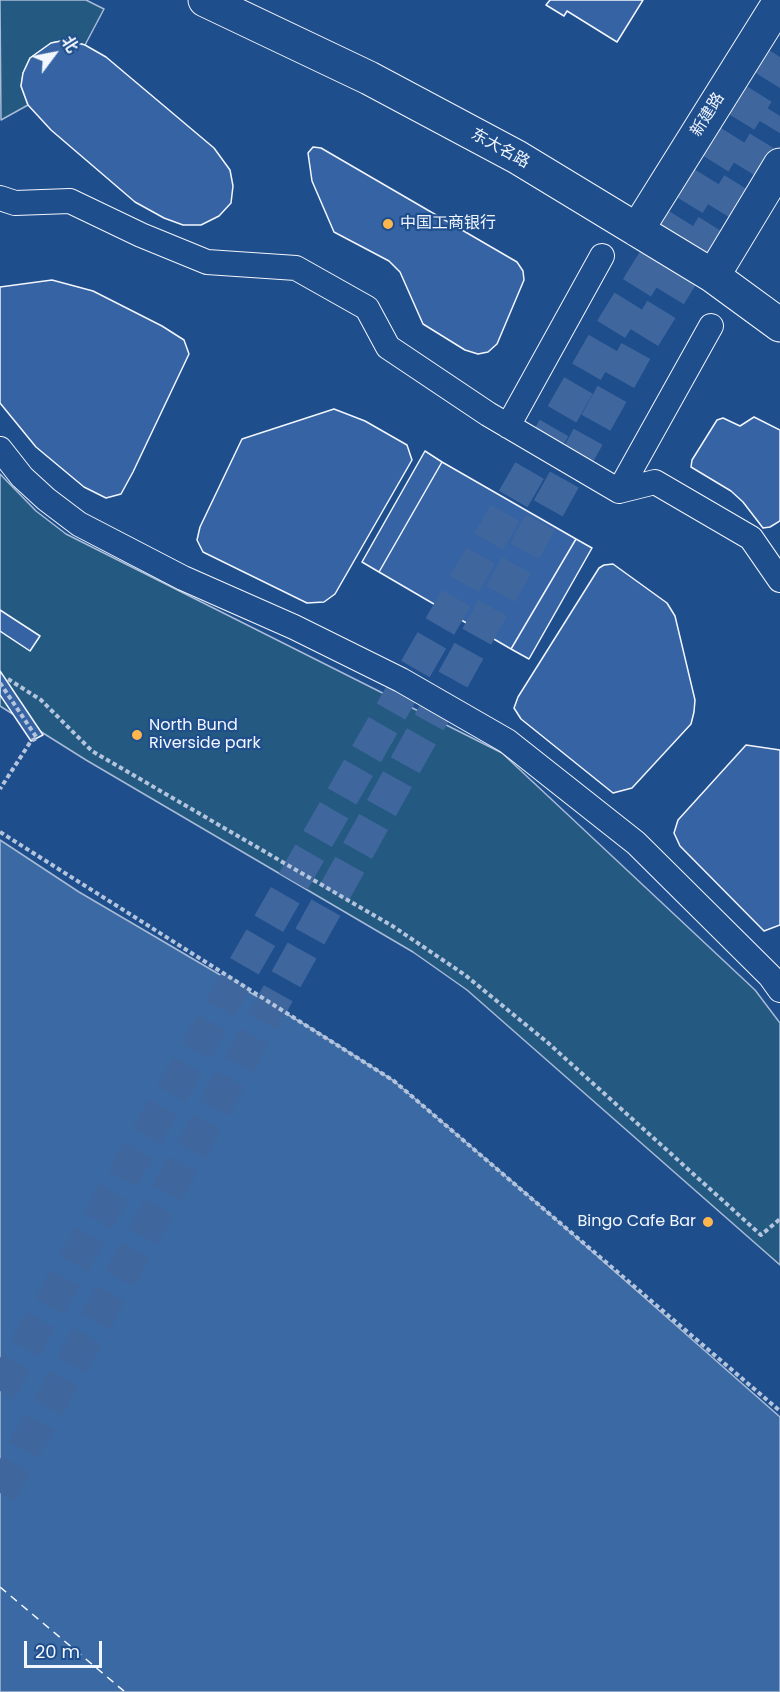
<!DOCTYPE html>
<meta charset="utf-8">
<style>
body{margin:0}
#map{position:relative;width:780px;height:1692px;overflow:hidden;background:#1f4e8c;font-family:Poppins,"Noto Sans SC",sans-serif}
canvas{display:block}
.north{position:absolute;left:24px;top:24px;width:60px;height:60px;-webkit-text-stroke:4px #1f4e8c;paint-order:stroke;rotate:58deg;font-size:16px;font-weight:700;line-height:24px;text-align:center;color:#f2f6ff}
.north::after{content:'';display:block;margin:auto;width:21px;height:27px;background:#f2f6ff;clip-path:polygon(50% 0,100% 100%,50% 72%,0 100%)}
.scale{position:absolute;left:24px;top:1641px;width:78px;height:27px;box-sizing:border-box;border:3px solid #f2f6ff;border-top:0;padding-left:8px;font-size:18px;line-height:21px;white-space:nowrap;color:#f2f6ff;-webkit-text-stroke:4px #1f4e8c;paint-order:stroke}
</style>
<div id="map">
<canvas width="780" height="1692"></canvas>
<div class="north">北</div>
<div class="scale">20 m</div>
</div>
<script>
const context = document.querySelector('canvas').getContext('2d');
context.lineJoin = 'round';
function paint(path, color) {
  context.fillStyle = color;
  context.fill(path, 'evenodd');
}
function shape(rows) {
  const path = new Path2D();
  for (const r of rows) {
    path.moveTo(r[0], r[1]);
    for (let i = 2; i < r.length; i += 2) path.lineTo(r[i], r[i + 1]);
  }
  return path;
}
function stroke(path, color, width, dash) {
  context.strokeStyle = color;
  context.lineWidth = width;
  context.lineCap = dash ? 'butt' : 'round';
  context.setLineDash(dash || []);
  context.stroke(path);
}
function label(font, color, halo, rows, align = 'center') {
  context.font = font + ' Poppins,"Noto Sans SC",sans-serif';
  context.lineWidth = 4.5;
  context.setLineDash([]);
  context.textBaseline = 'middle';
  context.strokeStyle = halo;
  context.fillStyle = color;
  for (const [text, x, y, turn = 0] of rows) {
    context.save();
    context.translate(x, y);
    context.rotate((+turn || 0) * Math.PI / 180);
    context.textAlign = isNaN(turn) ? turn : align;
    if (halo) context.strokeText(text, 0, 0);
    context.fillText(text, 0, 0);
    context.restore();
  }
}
const green = shape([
 [0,0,86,0,104,9,85,45,66,40,51,43,30,58,23,73,21,86,28,105,1,120,0,0],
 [0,474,36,511,66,534,502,753,755,990,780,1023,780,1265,467,990,413,952,86,760,0,706,0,474]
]);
paint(green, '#245a82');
stroke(green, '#a8bbd7', 1.5);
const water = shape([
 [0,840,79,892,314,1030,394,1081,528,1195,780,1417,780,1692,0,1692,0,840]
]);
paint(water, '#3b69a3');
stroke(water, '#a8bbd7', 1.5);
stroke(shape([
 [0,1587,125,1692]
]), '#f2f6ff', 1.5, [8, 6]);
const building = shape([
 [550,0,643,0,617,42,567,11,564,16,546,5,550,0],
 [66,40,85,45,106,57,214,148,230,170,233,186,231,203,219,216,201,225,183,225,164,218,135,202,51,130,28,105,21,86,23,73,30,58,51,43,66,40],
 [313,147,321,148,517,262,523,271,524,280,497,344,488,352,478,354,465,350,423,324,400,272,389,261,334,232,312,181,308,153,313,147],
 [52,280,93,291,162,326,184,340,189,354,133,472,121,494,106,498,84,487,36,447,0,403,0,287,52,280],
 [334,409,365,421,407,445,412,460,335,594,324,602,307,603,203,552,197,540,200,527,242,439,334,409],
 [754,417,780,430,780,521,770,527,763,528,743,502,731,491,691,467,692,460,717,420,723,418,740,426,754,417],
 [425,451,442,462,379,572,362,562,425,451],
 [442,462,576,539,511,649,379,572,442,462],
 [576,539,592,548,529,659,511,649,576,539],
 [613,564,667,603,675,616,695,700,694,712,691,724,632,788,613,793,521,719,514,708,518,697,599,568,604,565,613,564],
 [0,610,40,636,30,651,0,631,0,610],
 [0,671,43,735,31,741,0,695,0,671],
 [746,745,780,750,780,925,764,931,680,846,674,833,678,820,746,745]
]);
paint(building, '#3563a3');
stroke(building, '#f2f6ff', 1.5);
stroke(shape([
 [0,1391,607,336,780,57],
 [0,1493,637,349,780,116]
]), '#3f679d', 33, [33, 16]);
const street = shape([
 [0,198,15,203,70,201,141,235,207,262,296,268,367,308,388,347,488,414,619,491,655,482,751,538,780,580],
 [508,426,602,256],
 [0,449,22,477,46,499,79,524,183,578,294,627,401,680,507,741,636,843,770,976,780,990],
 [619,491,711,326]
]);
const secondary = shape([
 [205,0,369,78,517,157,713,276,780,325],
 [637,230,780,1],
 [713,276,780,165]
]);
stroke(street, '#f2f6ff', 26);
stroke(secondary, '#f2f6ff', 35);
stroke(shape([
 [8,679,41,700,92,751,394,927,465,975,547,1042,761,1235,780,1219],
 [0,683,37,738,31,741,0,789],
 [0,832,394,1081,780,1411]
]), '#b3c4dc', 4, [4.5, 3]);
stroke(street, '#1f4e8c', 24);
stroke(secondary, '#1f4e8c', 33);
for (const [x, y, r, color] of [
 [388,224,6,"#ffb74d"],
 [137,735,6,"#ffb74d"],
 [708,1222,6,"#ffb74d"]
]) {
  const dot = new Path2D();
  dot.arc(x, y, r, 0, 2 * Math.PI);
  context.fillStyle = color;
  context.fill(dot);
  stroke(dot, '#1f4e8c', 2);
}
label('16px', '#f2f6ff', '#1f4e8c', [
 ["新建路",708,115,-58],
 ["东大名路",500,149,29]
]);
label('16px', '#f2f6ff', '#1f4e8c', [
 ["中国工商银行",400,224],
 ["North Bund",149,726],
 ["Riverside park",149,744],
 ["Bingo Cafe Bar",696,1222,"right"]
], 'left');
</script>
